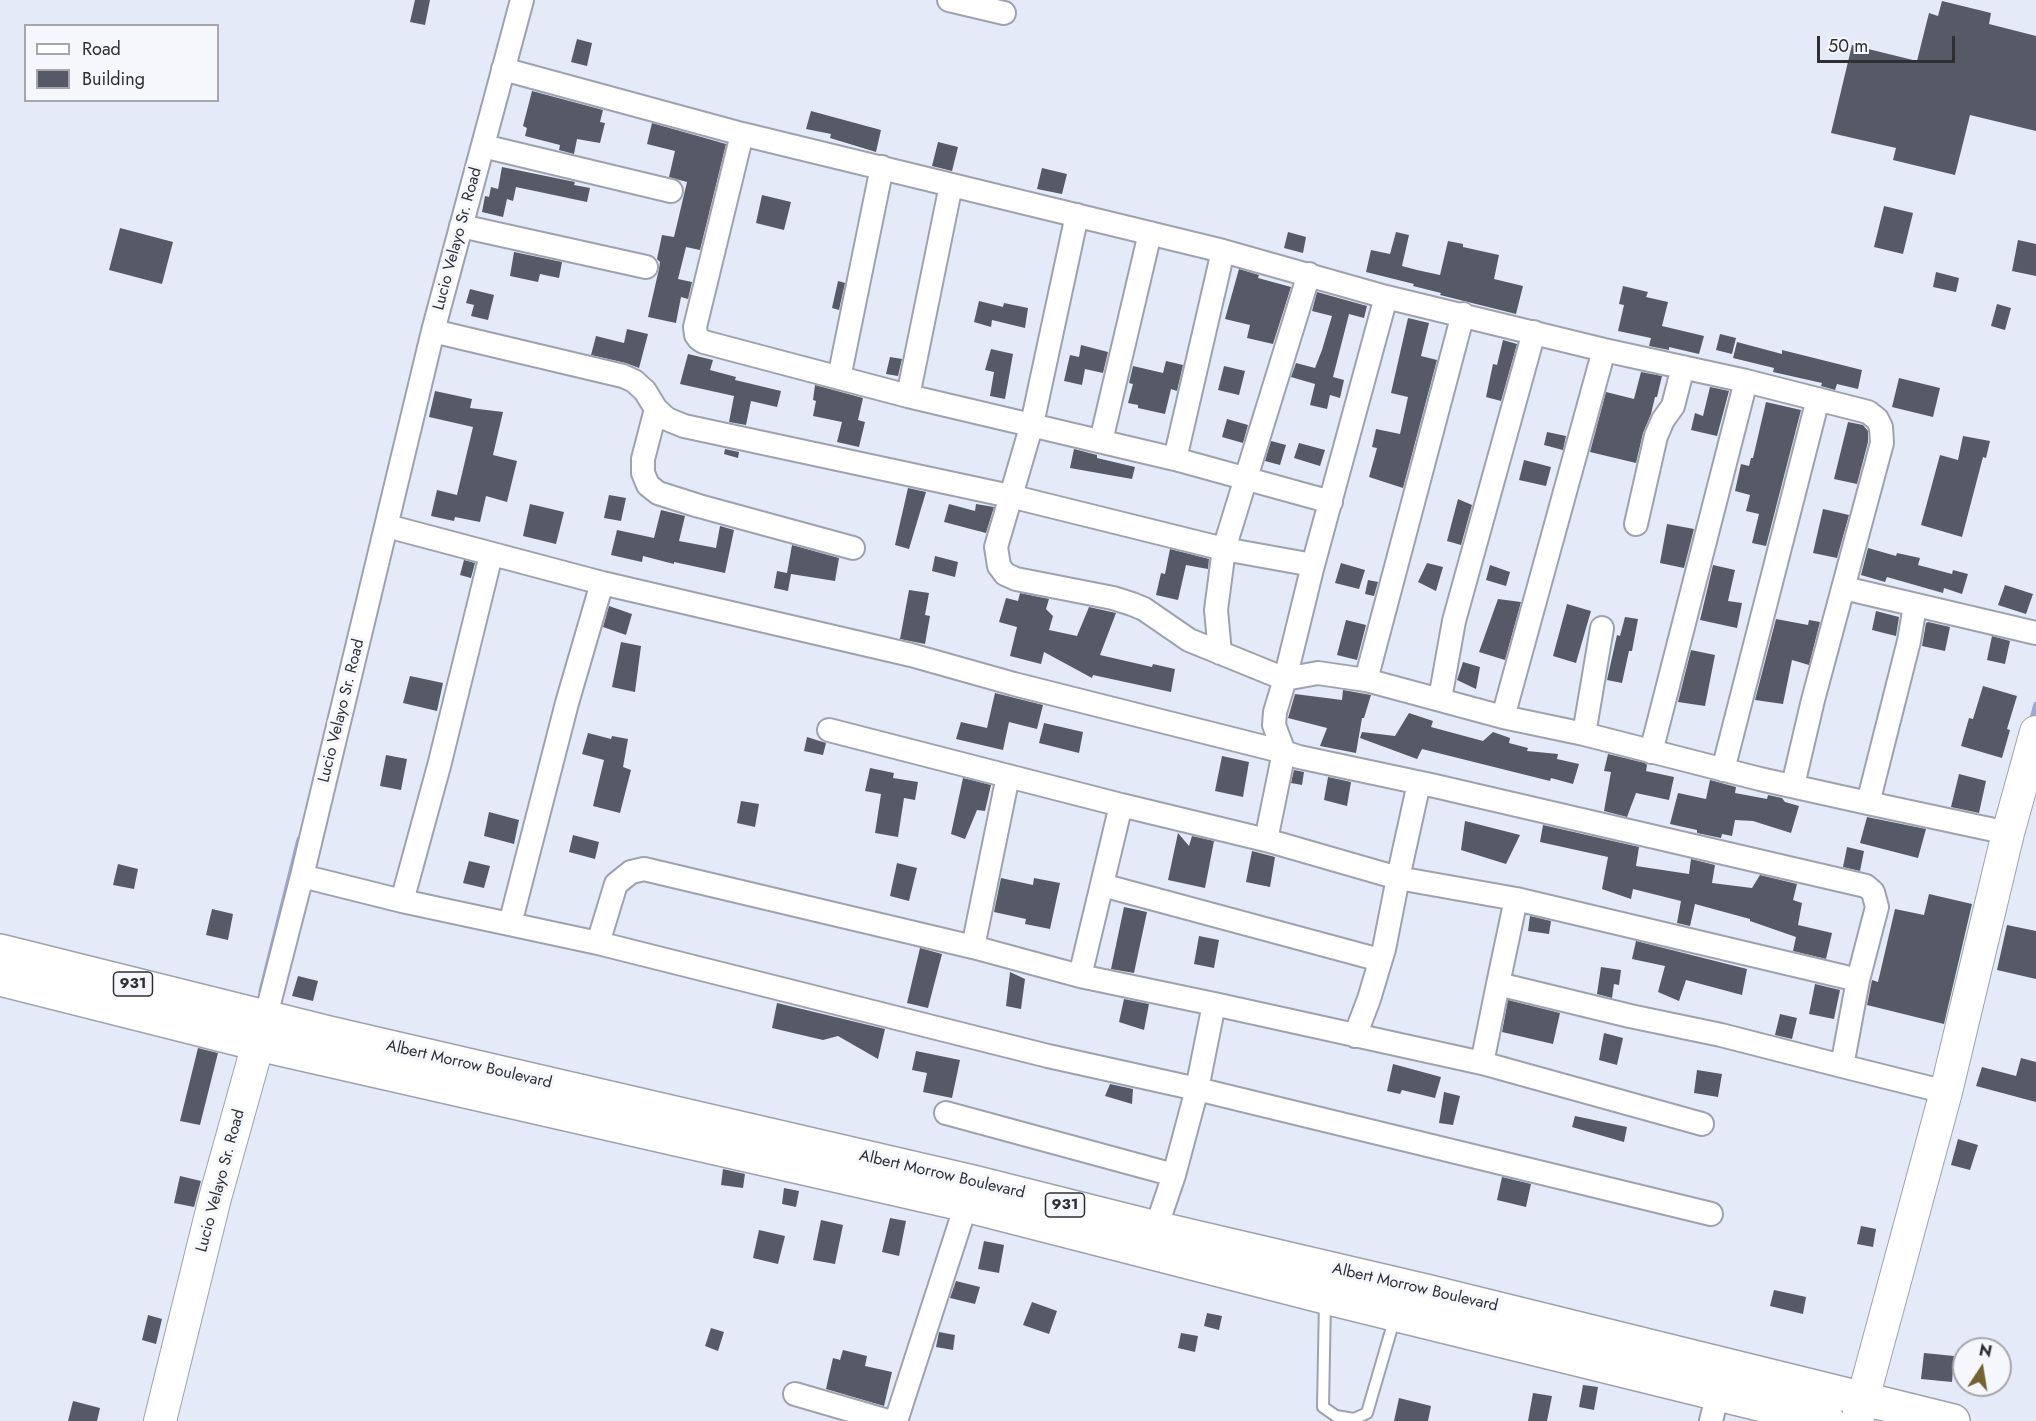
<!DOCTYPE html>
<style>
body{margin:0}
#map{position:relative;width:2036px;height:1421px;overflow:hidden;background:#e5eaf8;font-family:Jost,sans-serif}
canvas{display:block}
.legend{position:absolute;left:24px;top:24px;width:195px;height:78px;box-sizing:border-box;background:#f5f7fd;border:2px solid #a5a7ad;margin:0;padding:8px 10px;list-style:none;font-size:18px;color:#2d2f34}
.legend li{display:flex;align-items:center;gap:12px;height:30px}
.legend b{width:30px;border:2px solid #a5a7ad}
.north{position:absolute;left:1952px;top:1337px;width:60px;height:60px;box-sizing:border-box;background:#f5f7fd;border:2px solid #a5a7ad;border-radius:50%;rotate:12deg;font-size:16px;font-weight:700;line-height:24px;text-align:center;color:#2d2f34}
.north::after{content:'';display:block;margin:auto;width:21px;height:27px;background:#746331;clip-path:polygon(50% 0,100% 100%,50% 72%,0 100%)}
.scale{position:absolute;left:1817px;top:36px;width:138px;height:27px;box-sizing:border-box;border:3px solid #2d2f34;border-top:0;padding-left:8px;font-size:18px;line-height:21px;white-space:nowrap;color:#2d2f34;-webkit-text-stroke:4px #f5f7fd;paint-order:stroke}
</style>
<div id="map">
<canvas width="2036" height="1421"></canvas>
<ul class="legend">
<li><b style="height:8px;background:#fff"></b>Road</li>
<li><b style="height:16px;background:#565a66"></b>Building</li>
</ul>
<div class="north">N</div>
<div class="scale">50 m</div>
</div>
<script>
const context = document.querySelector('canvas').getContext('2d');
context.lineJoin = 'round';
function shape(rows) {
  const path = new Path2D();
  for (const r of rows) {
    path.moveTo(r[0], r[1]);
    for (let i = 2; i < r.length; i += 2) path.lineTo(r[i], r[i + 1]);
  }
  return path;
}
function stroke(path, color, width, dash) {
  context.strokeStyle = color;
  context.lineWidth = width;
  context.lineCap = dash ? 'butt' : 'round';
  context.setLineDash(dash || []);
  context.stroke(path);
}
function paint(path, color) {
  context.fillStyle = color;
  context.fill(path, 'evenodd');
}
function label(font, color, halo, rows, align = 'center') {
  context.font = font + ' Jost,sans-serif';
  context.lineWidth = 6;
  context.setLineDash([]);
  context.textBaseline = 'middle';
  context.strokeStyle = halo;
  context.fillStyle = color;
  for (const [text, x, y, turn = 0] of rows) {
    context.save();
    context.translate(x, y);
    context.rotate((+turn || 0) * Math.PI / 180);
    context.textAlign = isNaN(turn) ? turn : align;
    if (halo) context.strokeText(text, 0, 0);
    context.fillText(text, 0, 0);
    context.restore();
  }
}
stroke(shape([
 [2031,722,2036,704],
 [261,991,299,839]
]), '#9da9cd', 5);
paint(shape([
 [415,0,430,0,425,25,410,22],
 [1942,1,1991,13,1989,24,2036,36,2036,131,1970,115,1955,175,1893,160,1896,148,1831,133,1852,45,1917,61,1929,13,1938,16],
 [577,39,592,43,587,66,571,62],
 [532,91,603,110,600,122,605,123,600,143,577,139,574,154,559,150,560,145,525,136,527,128,523,126],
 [811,111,881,130,876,152,830,138,831,134,806,129],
 [652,123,726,144,700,250,686,247,678,279,692,282,688,299,681,297,676,323,648,317,659,269,660,262,657,259,662,235,674,237,687,182,669,177,675,151,647,144],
 [938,142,958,147,952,171,932,166],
 [502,167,575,182,574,185,590,188,587,202,516,187,513,201,507,199,503,217,482,212,485,196,489,197,491,187,498,189],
 [1042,168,1067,174,1062,194,1037,189],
 [762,195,791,202,784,230,756,223],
 [1884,206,1913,213,1903,254,1874,247],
 [120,228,173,242,162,284,109,270],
 [1288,232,1306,237,1303,253,1284,248],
 [1396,232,1409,235,1402,266,1417,270,1440,275,1448,241,1463,244,1463,247,1499,255,1494,279,1523,286,1516,314,1440,295,1441,293,1413,286,1414,284,1366,272,1371,250,1390,254],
 [2018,240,2036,244,2036,276,2012,271],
 [514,252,562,262,559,278,540,274,538,282,510,276],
 [1239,269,1259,275,1258,278,1291,287,1273,344,1247,338,1250,325,1225,319],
 [1936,272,1959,278,1956,292,1933,287],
 [838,281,845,283,839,310,832,308],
 [1623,286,1648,292,1646,297,1668,302,1662,326,1704,336,1699,354,1669,347,1669,350,1649,346,1651,338,1618,331,1624,305,1619,304],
 [470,289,494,295,488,320,471,316,474,305,466,303],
 [1317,292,1367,306,1364,318,1349,314,1333,377,1344,380,1340,398,1330,395,1327,409,1310,405,1315,384,1291,377,1296,363,1315,368,1322,350,1332,316,1312,311],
 [979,301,1003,307,1004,303,1028,308,1025,328,992,320,991,327,974,322],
 [1997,304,2011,308,2005,330,1991,326],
 [1408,318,1429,323,1421,356,1437,360,1403,488,1369,477,1377,448,1372,447,1376,429,1400,434,1408,397,1391,393],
 [627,329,648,334,639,368,626,363,591,355,596,336,624,343],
 [1720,334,1736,338,1732,354,1716,350],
 [1503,340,1517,344,1501,401,1486,397,1493,364,1497,365],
 [1737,342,1782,354,1782,350,1862,370,1858,389,1837,384,1835,390,1821,386,1822,383,1773,372,1774,368,1733,358],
 [1081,345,1108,352,1103,373,1085,369,1082,385,1064,381,1070,355,1079,357],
 [991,349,1013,354,1005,399,990,396,994,372,985,370],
 [688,354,713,360,710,370,736,377,735,380,781,391,777,407,751,401,746,425,729,422,734,396,680,384],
 [890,357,902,359,898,376,886,374],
 [1166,361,1183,365,1177,391,1171,389,1165,414,1138,408,1138,405,1128,403,1133,384,1129,383,1133,366,1163,373],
 [1224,366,1245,371,1239,395,1218,390],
 [1641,372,1662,376,1657,397,1655,397,1651,414,1643,433,1636,463,1590,452,1606,392,1634,399],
 [1899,378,1940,388,1933,417,1892,407],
 [815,385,863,398,858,420,865,422,859,447,837,442,842,422,813,416,816,401,813,400],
 [1710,387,1729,391,1717,436,1691,430,1695,413,1703,416],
 [435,391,472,399,470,408,503,412,493,455,517,461,507,502,486,496,480,522,455,517,454,521,431,516,437,490,457,495,473,427,429,417],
 [1766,402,1801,410,1766,546,1752,543,1759,514,1746,511,1750,495,1735,491,1741,464,1749,466,1751,458,1753,458],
 [1227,419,1248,425,1243,443,1222,437],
 [1848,422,1863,425,1868,431,1868,442,1857,484,1834,479],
 [1547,432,1566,436,1563,450,1544,445],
 [1963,436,1990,441,1986,458,1983,457,1962,537,1921,525,1940,455,1958,460],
 [1271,441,1286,445,1280,465,1265,461],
 [1299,443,1325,450,1320,466,1294,458],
 [725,449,739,452,738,458,724,454],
 [1074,449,1097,455,1097,458,1135,467,1132,479,1070,468],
 [1524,460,1551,467,1546,486,1519,480],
 [908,488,926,492,909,549,895,545],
 [609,495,626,498,621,521,604,518],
 [1458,499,1472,505,1461,545,1447,541],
 [530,504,564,512,556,544,523,536],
 [949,504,975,511,976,504,994,507,986,533,944,522],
 [1823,509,1849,515,1837,558,1813,553],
 [661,510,685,516,679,541,716,548,720,526,734,530,725,573,674,562,674,564,643,556,642,562,611,555,617,530,654,538],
 [1667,524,1694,529,1684,568,1660,563],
 [792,545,839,558,835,581,791,574,788,591,774,588,777,571,787,573],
 [1868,548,1896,556,1897,553,1920,558,1918,565,1952,574,1953,570,1968,574,1962,594,1944,588,1943,593,1887,577,1885,582,1861,575],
 [1170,549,1209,559,1208,569,1186,565,1178,600,1156,595,1161,573,1165,574],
 [935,556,958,562,955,577,932,571],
 [464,560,475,563,471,578,460,575],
 [1341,563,1365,570,1359,589,1335,583],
 [1427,563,1443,567,1436,591,1418,582],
 [1490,565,1510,572,1506,586,1486,580],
 [1713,565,1735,570,1728,601,1742,603,1737,628,1700,620],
 [1368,580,1378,582,1374,596,1365,594],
 [2005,585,2033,594,2026,614,1998,605],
 [909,590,929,593,925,615,930,616,925,644,900,639],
 [1020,593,1049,599,1046,609,1053,616,1049,630,1077,636,1089,607,1116,613,1100,655,1152,667,1153,664,1175,669,1171,692,1093,675,1092,678,1044,652,1041,664,1010,656,1017,627,999,622,1006,598,1018,601],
 [1498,599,1521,602,1505,660,1479,652],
 [1567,604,1591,611,1576,663,1553,656],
 [609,606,632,614,626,635,603,627],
 [1876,611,1899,617,1896,636,1872,630],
 [1625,617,1638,619,1632,651,1629,651,1622,683,1607,680,1617,635,1620,636],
 [1776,619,1808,625,1809,620,1820,622,1809,665,1792,660,1783,704,1755,700],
 [1346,620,1366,625,1357,660,1337,655],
 [1928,622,1950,627,1945,651,1922,646,1926,623],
 [1992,636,2010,641,2005,664,1987,660],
 [621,642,641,646,635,692,612,687],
 [1691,650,1715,655,1705,706,1678,702],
 [1463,662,1480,667,1476,689,1457,680],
 [410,676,443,683,437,711,403,703],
 [1983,686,2017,696,2007,729,2010,730,2002,758,1961,746,1969,718,1973,719],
 [1343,690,1371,695,1364,718,1362,718,1356,753,1320,746,1327,728,1288,718,1295,694,1342,700],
 [995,693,1043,705,1037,729,1009,722,1003,750,956,739,961,722,987,728],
 [1409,713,1433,721,1431,727,1483,741,1493,732,1510,738,1509,743,1528,748,1527,751,1558,754,1557,759,1579,764,1573,784,1551,778,1550,781,1422,749,1417,759,1360,738,1362,732,1395,736],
 [1044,723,1083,732,1079,753,1039,743],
 [588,733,611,739,612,736,628,739,623,767,631,770,620,813,593,806,604,760,582,754],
 [807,737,826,743,823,755,804,751],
 [1608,754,1645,763,1647,765,1646,771,1674,777,1669,800,1636,793,1627,817,1604,811,1611,772,1604,771],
 [386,755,407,759,401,790,380,786],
 [1222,756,1249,762,1243,797,1215,791],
 [870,768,894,773,893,778,918,782,915,800,904,798,898,837,875,833,881,794,865,791],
 [1294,770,1304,772,1302,785,1291,783],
 [1959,774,1986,781,1979,813,1951,807],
 [1328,777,1351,782,1347,806,1324,800],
 [963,778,991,785,985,811,977,810,965,839,951,834],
 [1710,780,1736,787,1735,793,1767,799,1768,795,1782,798,1785,802,1799,806,1791,833,1753,821,1735,820,1732,836,1722,834,1721,838,1697,833,1697,830,1670,824,1678,793,1706,799],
 [741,801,759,804,755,827,737,823],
 [489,812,519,820,514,844,484,836],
 [1867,817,1926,829,1918,858,1860,843],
 [1465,821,1520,835,1506,864,1461,850],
 [1543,825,1639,847,1636,866,1689,874,1691,859,1715,865,1712,883,1752,888,1760,875,1797,884,1793,900,1802,903,1798,925,1832,933,1826,959,1793,951,1796,937,1750,921,1750,919,1695,904,1690,926,1677,923,1681,901,1633,889,1631,899,1602,889,1608,857,1540,842],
 [1178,833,1189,846,1192,836,1214,841,1205,888,1168,880],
 [573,835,599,842,595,859,569,852],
 [1847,847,1864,851,1860,871,1843,867],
 [1252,851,1275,857,1270,887,1246,882],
 [469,861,490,866,484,888,463,883],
 [897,863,917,868,909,901,890,896],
 [118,864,138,869,134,889,113,885],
 [1001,878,1033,885,1034,878,1060,883,1050,929,1025,924,1026,919,994,912],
 [1929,894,1972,904,1944,1024,1867,1005,1872,980,1878,982,1895,909,1924,915],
 [1124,907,1147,912,1134,973,1111,969],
 [212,909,233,914,228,940,206,935],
 [1530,916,1551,921,1549,934,1528,931],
 [2007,925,2036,931,2036,979,1997,970],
 [1199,936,1219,940,1214,968,1194,964],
 [1636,941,1747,969,1742,995,1686,980,1679,1001,1658,992,1665,966,1632,959],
 [920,948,942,954,928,1008,907,1003],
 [1601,967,1621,970,1619,985,1614,984,1612,998,1597,994],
 [1010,972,1025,979,1021,1009,1006,1006],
 [298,976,318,981,313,1001,292,996],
 [1815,984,1840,990,1834,1019,1809,1014],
 [1124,999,1149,1004,1144,1030,1119,1022],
 [1508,1000,1560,1013,1553,1044,1502,1032],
 [777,1003,885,1029,878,1059,838,1036,823,1040,772,1028],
 [1780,1014,1797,1018,1792,1039,1775,1035],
 [1604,1033,1623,1038,1617,1065,1599,1060],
 [198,1048,218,1053,200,1125,180,1121],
 [916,1051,960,1060,952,1098,923,1092,927,1073,912,1070],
 [2021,1058,2036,1062,2036,1102,1976,1086,1982,1067,2016,1076],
 [1393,1064,1441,1077,1435,1098,1402,1090,1400,1094,1387,1091],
 [1697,1070,1722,1074,1718,1097,1694,1093],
 [1110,1084,1133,1089,1132,1104,1105,1096],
 [1444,1092,1460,1096,1453,1125,1439,1123],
 [1575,1116,1627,1127,1624,1142,1572,1127],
 [1958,1139,1978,1145,1970,1170,1951,1165],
 [723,1169,745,1174,743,1188,721,1185],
 [180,1176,201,1181,194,1207,174,1203],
 [1502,1177,1531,1184,1526,1207,1497,1200],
 [784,1188,799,1191,796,1207,782,1204],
 [890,1218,906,1221,899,1256,882,1252],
 [821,1220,843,1225,835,1264,813,1260],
 [1861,1226,1876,1229,1873,1247,1857,1244],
 [759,1230,785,1236,778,1264,753,1258],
 [984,1241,1004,1245,999,1273,978,1269],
 [956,1281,980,1287,975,1304,950,1298],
 [1774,1290,1806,1297,1803,1314,1770,1306],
 [1032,1302,1057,1311,1049,1334,1023,1325],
 [1207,1313,1222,1316,1219,1330,1204,1326],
 [148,1315,162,1319,156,1344,142,1340],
 [711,1328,724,1332,718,1351,705,1346],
 [939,1332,955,1335,953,1350,936,1347],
 [1181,1333,1198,1336,1195,1352,1178,1348],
 [843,1350,867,1356,865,1366,892,1372,884,1406,826,1389,833,1358,840,1360],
 [1924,1353,1954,1356,1952,1382,1921,1379],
 [1583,1385,1598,1387,1594,1410,1579,1407],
 [1533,1393,1552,1396,1547,1421,1528,1421],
 [1399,1398,1431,1406,1428,1421,1394,1421],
 [73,1401,100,1408,97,1421,68,1421]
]), '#565a66');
const lane = shape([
 [1325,1300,1323,1407,1336,1416,1354,1419,1367,1413,1395,1317]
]);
const street = shape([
 [949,0,1004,13],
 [503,69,742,134,1223,251,1386,297,1604,350,1746,381,1868,412,1877,419,1881,427,1882,443,1813,700,1793,785],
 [742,134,695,327,696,335,699,339,704,342,908,396,1175,459,1331,502],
 [483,146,671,191],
 [1077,215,1032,424,996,547,999,566,1005,574,1016,579,1113,598,1132,604,1144,609,1189,640,1285,679,1318,673,1366,680,1503,717,1584,734,1760,779,1868,803,1909,641,1915,606],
 [461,226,646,267],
 [433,331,623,376,634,381,645,391,656,409,667,419,684,426,1010,496,1224,549,1313,565,1386,297],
 [839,378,882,167],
 [908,396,951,185],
 [656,409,643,459,643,473,648,485,658,493,699,506,853,548],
 [1101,441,1150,233],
 [1175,459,1223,251],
 [1636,524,1656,436,1663,420,1673,406,1683,367],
 [387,526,602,583,911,655,1014,684,1284,752],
 [491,555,439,766,402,901,598,943,1048,1056,1197,1089,1711,1214],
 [1844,588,2036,633],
 [1220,653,1216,610,1224,549,1309,274],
 [1366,680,1463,314],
 [1440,699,1454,621,1534,332],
 [1503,717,1604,350],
 [829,730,1008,776],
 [1584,734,1602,628],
 [1284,752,1274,725,1275,712,1285,679,1313,565],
 [1651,752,1746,381],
 [1723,770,1818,399],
 [1868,803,2008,833],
 [302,876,402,901],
 [1102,885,1380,960],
 [510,924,567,703,602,583],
 [598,943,616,884,631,872,644,869,973,947],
 [1080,976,973,947,1008,776,1121,805],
 [1498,984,1516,899],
 [1214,1004,1080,976,1121,805,1266,840],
 [262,1031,302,876,433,331,522,0],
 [1355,1036,1369,999,1384,949,1398,878,1516,899,1858,980,1877,907,1873,892,1866,886,1435,786,1299,757,1284,752,1266,840,1398,878,1419,783],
 [1482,1063,1498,984,1630,1016,1721,1035,1842,1066,1858,980],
 [1842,1066,1946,1092],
 [946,1113,1174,1175],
 [1156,1228,1174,1175,1197,1089,1214,1004,1482,1063,1702,1124],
 [795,1394,888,1421],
 [896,1421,966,1205],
 [1711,1421,1718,1393]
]);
const secondary = shape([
 [160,1421,215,1198,258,1044],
 [1857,1421,1946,1092,2008,833,2036,732]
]);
const highway = shape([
 [0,951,329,1033,973,1182,1156,1228,1426,1291,1953,1421],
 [0,979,258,1044,966,1205,1325,1297,1828,1421]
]);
stroke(lane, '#9ea2b0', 14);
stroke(street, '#9ea2b0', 26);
stroke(secondary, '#9ea2b0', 34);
stroke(highway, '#9ea2b0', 36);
stroke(lane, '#fff', 10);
stroke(street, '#fff', 22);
stroke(secondary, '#fff', 32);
stroke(highway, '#fff', 33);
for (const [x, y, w] of [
 [133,984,39],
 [1065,1205,39]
]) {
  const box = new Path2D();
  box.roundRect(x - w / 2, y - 12, w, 24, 4.5);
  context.fillStyle = '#f5f7fd';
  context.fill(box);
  stroke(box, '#2d2f34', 1.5);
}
label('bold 15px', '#2d2f34', null, [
 ["931",133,984],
 ["931",1065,1205]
]);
label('16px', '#2d2f34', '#f5f7fd', [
 ["Lucio Velayo Sr. Road",458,239,-75],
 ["Lucio Velayo Sr. Road",342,711,-76],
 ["Albert Morrow Boulevard",469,1065,13],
 ["Albert Morrow Boulevard",942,1175,13],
 ["Lucio Velayo Sr. Road",221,1181,-75],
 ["Albert Morrow Boulevard",1415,1288,13]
]);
</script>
